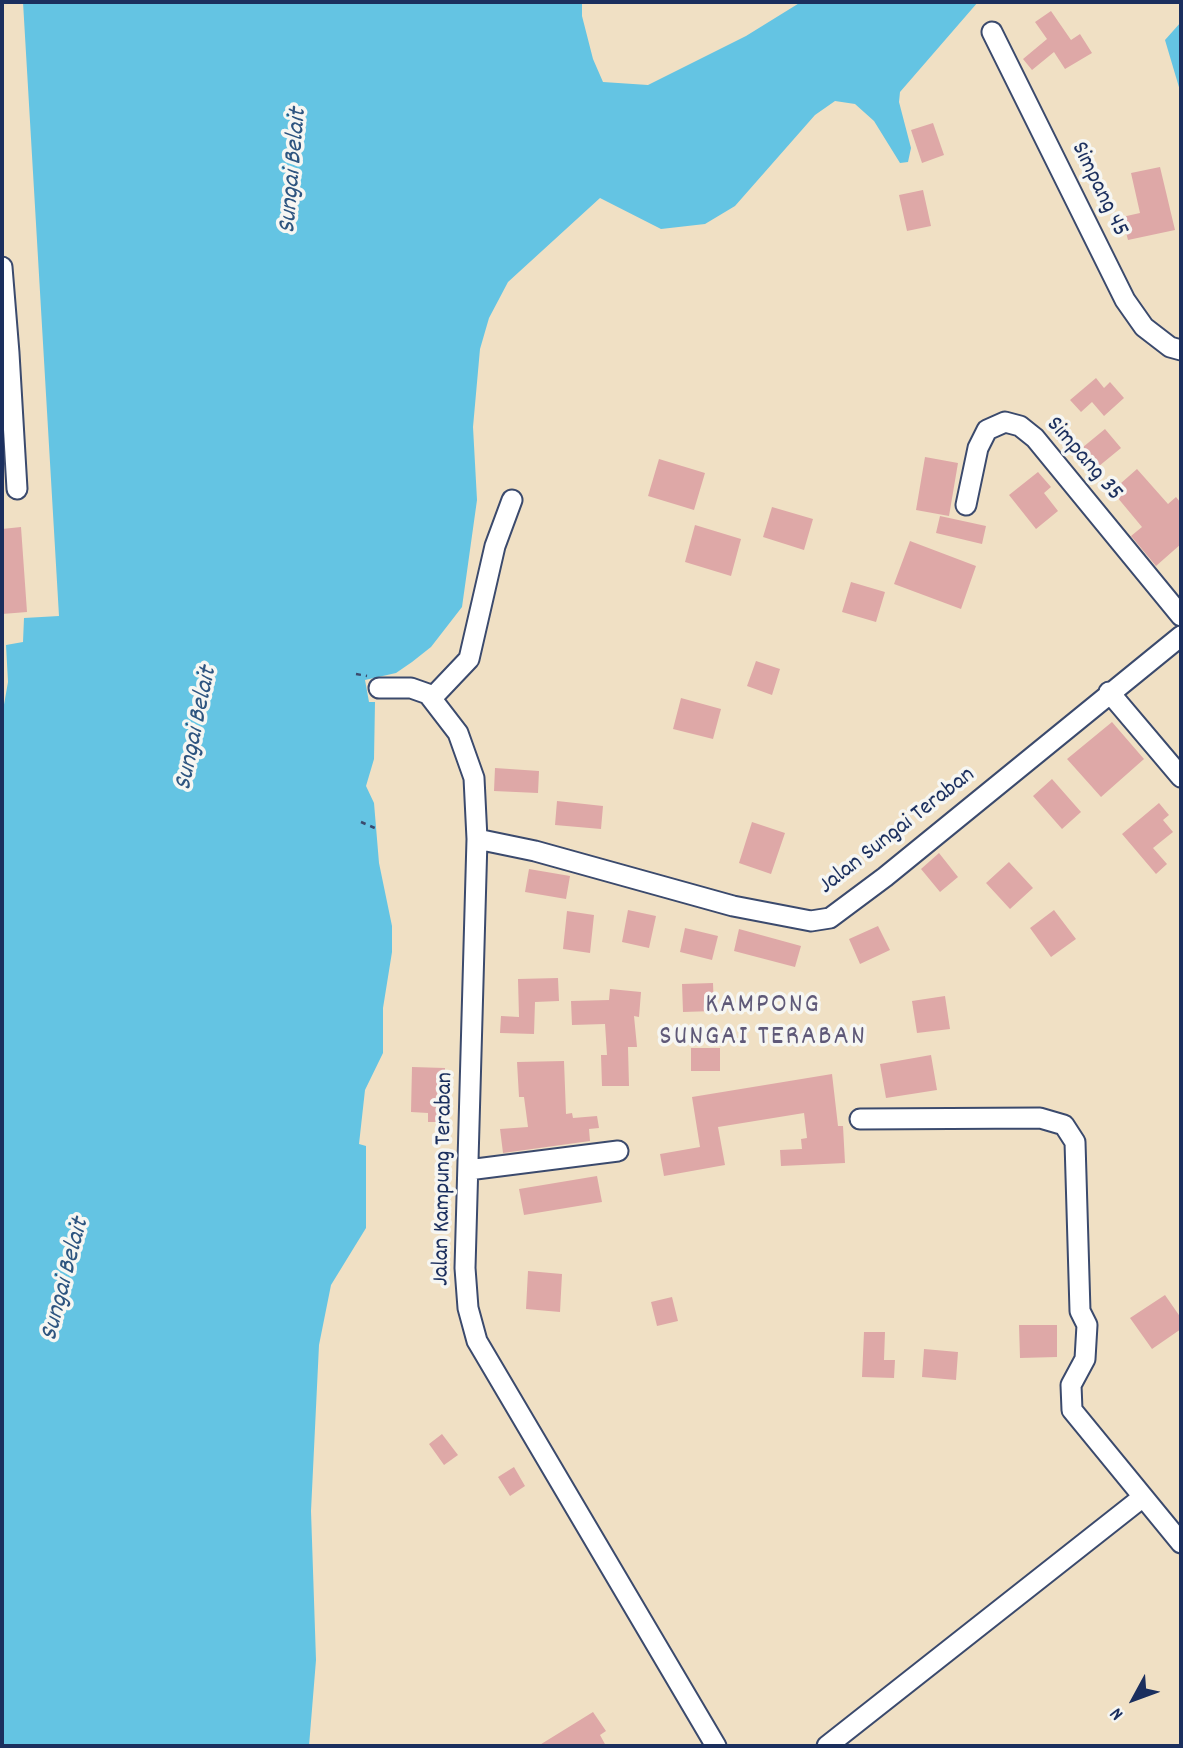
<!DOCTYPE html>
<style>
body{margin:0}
#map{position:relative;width:1183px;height:1748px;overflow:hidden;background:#f0e0c4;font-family:Dekko,sans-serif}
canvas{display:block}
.frame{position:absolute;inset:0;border:4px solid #1b2f5e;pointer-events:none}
.north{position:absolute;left:1099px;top:1664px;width:70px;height:70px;-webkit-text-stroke:5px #f6f6f2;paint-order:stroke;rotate:229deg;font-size:19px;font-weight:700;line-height:28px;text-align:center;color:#1b2f5e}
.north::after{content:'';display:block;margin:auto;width:24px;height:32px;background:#1b2f5e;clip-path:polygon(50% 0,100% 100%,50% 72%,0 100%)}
</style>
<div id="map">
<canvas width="1183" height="1748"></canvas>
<div class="frame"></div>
<div class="north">N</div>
</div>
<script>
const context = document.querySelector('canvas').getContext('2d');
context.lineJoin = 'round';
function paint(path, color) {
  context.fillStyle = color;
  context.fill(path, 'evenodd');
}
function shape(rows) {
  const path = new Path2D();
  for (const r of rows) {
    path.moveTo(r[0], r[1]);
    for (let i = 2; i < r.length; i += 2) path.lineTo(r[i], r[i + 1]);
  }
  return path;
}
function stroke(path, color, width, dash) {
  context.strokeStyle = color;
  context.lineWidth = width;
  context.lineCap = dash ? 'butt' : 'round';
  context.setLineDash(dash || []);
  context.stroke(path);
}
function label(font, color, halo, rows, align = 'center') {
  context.font = font + ' Dekko,sans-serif';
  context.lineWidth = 7;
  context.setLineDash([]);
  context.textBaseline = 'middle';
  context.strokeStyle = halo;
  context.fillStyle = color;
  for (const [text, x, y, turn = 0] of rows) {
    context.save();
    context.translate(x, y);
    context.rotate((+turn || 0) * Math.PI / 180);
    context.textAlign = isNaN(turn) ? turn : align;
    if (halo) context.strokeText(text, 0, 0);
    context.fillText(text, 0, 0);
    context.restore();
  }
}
paint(shape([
 [23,2,582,2,582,16,593,59,603,82,648,85,746,36,801,2,978,2,900,92,899,102,911,148,908,162,900,163,874,121,855,104,835,101,815,115,735,206,705,224,661,229,600,198,508,282,489,318,480,349,473,427,477,500,462,607,431,647,412,662,396,673,365,680,369,702,375,702,374,759,366,786,374,803,379,863,392,926,392,952,383,1008,383,1053,365,1090,359,1144,366,1146,366,1228,331,1285,319,1345,311,1511,316,1660,309,1746,2,1746,2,716,8,682,6,645,23,642,24,618,59,616],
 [1181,22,1181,94,1165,40]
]), '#64c4e3');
paint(shape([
 [1051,11,1071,40,1080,34,1092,53,1065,69,1054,52,1032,70,1023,59,1047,39,1035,22],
 [933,123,944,155,922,163,911,130],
 [1160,167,1175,230,1128,240,1122,217,1140,213,1131,173],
 [923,190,931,226,907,231,899,195],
 [1096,378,1104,388,1110,382,1124,398,1104,416,1092,402,1081,412,1070,400],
 [1105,429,1121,448,1093,471,1077,452],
 [925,457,958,463,949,516,916,510],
 [659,459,705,473,694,510,648,496],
 [1137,469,1168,504,1176,497,1181,503,1181,544,1156,566,1131,536,1142,527,1112,491],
 [1038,472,1051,487,1044,493,1058,511,1036,529,1009,495],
 [772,507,813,519,804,550,763,537],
 [940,516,986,526,982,544,936,533],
 [695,525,741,539,731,576,685,562],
 [21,527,27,612,2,614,2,529],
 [910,541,976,566,961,609,894,584],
 [851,582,885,592,876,622,842,612],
 [756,661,780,669,772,695,747,686],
 [681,698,721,709,713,739,673,729],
 [1112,722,1144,759,1101,797,1067,759],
 [495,768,539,771,538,793,494,791],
 [1052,779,1081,812,1062,829,1033,796],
 [557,801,603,806,601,829,555,825],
 [1159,803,1169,815,1163,820,1173,832,1153,848,1167,864,1156,874,1122,834],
 [752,822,785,833,771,874,739,863],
 [939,853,958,877,940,892,921,869],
 [1009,862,1033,888,1010,909,986,883],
 [529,869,570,876,566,899,525,892],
 [628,910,656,916,649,948,622,942],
 [1054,910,1076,939,1051,957,1030,928],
 [567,911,594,915,590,953,563,949],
 [878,926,890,950,860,964,849,939],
 [685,928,718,936,712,960,680,952],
 [739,929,801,946,795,967,734,951],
 [558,978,559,1001,535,1002,534,1034,500,1033,501,1016,519,1017,518,979],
 [713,983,714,1011,683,1012,682,984],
 [610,989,641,992,639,1017,634,1016,637,1047,628,1047,629,1086,602,1086,601,1055,607,1055,605,1024,572,1025,571,1001,609,1000],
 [945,996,950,1029,917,1033,912,1001],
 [691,1048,720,1048,720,1071,691,1071],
 [931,1055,937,1090,886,1098,880,1064],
 [564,1061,566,1114,572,1113,573,1118,597,1116,599,1128,589,1129,590,1141,503,1153,500,1129,528,1127,524,1097,519,1097,517,1062],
 [412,1067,445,1068,444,1113,440,1113,440,1122,428,1122,428,1113,411,1112],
 [832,1074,838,1126,843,1126,845,1163,781,1166,780,1150,802,1149,801,1139,807,1138,804,1113,718,1127,725,1165,664,1176,660,1154,700,1147,692,1097],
 [597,1176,602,1202,524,1215,519,1189],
 [528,1271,562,1274,560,1312,526,1309],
 [1165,1295,1181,1318,1181,1329,1152,1349,1130,1318],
 [672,1297,678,1321,657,1326,651,1302],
 [1019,1325,1057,1325,1057,1357,1020,1358],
 [864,1332,885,1332,884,1360,895,1360,894,1378,862,1377],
 [924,1349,958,1352,956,1380,922,1377],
 [442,1434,458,1455,444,1465,429,1444],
 [514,1467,525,1486,510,1496,498,1477],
 [593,1712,606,1731,600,1735,606,1746,538,1746]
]), '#dea8a7');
const minor = shape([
 [992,32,1125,300,1144,327,1170,347,1181,350],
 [2,267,9,353,2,354],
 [9,353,17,489],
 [966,505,978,448,987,430,1005,422,1020,426,1035,438,1181,616],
 [379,688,411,688,428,694,458,733,474,778,477,839,465,1268,468,1308,477,1341,716,1746],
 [1109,692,1181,777],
 [432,698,469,659,495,546,512,500],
 [477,839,535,851,733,906,811,921,830,918,885,877,1181,636],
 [860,1119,1040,1118,1064,1125,1075,1142,1080,1311,1087,1325,1085,1359,1071,1385,1072,1410,1181,1543],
 [468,1170,618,1151],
 [827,1746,1143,1497]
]);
stroke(minor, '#3b4a6d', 23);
stroke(shape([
 [356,674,367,676],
 [361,822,377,829]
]), '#3b4a6d', 2.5, [5, 5]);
stroke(minor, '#fff', 19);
label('24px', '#1b2f5e', '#f6f6f2', [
 ["Simpang 45",1098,190,64],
 ["Simpang 35",1083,460,49],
 ["Jalan Sungai Teraban",898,832,-38],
 ["Jalan Kampung Teraban",445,1179,-89]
]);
label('italic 26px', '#2d547f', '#f6f6f2', [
 ["Sungai Belait",295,171,-85],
 ["Sungai Belait",198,729,-78],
 ["Sungai Belait",67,1280,-75]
]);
context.letterSpacing = '2px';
label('28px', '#5f5978', '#f6f6f2', [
 ["KAMPONG",763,1007],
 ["SUNGAI TERABAN",763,1039]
]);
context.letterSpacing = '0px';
</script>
